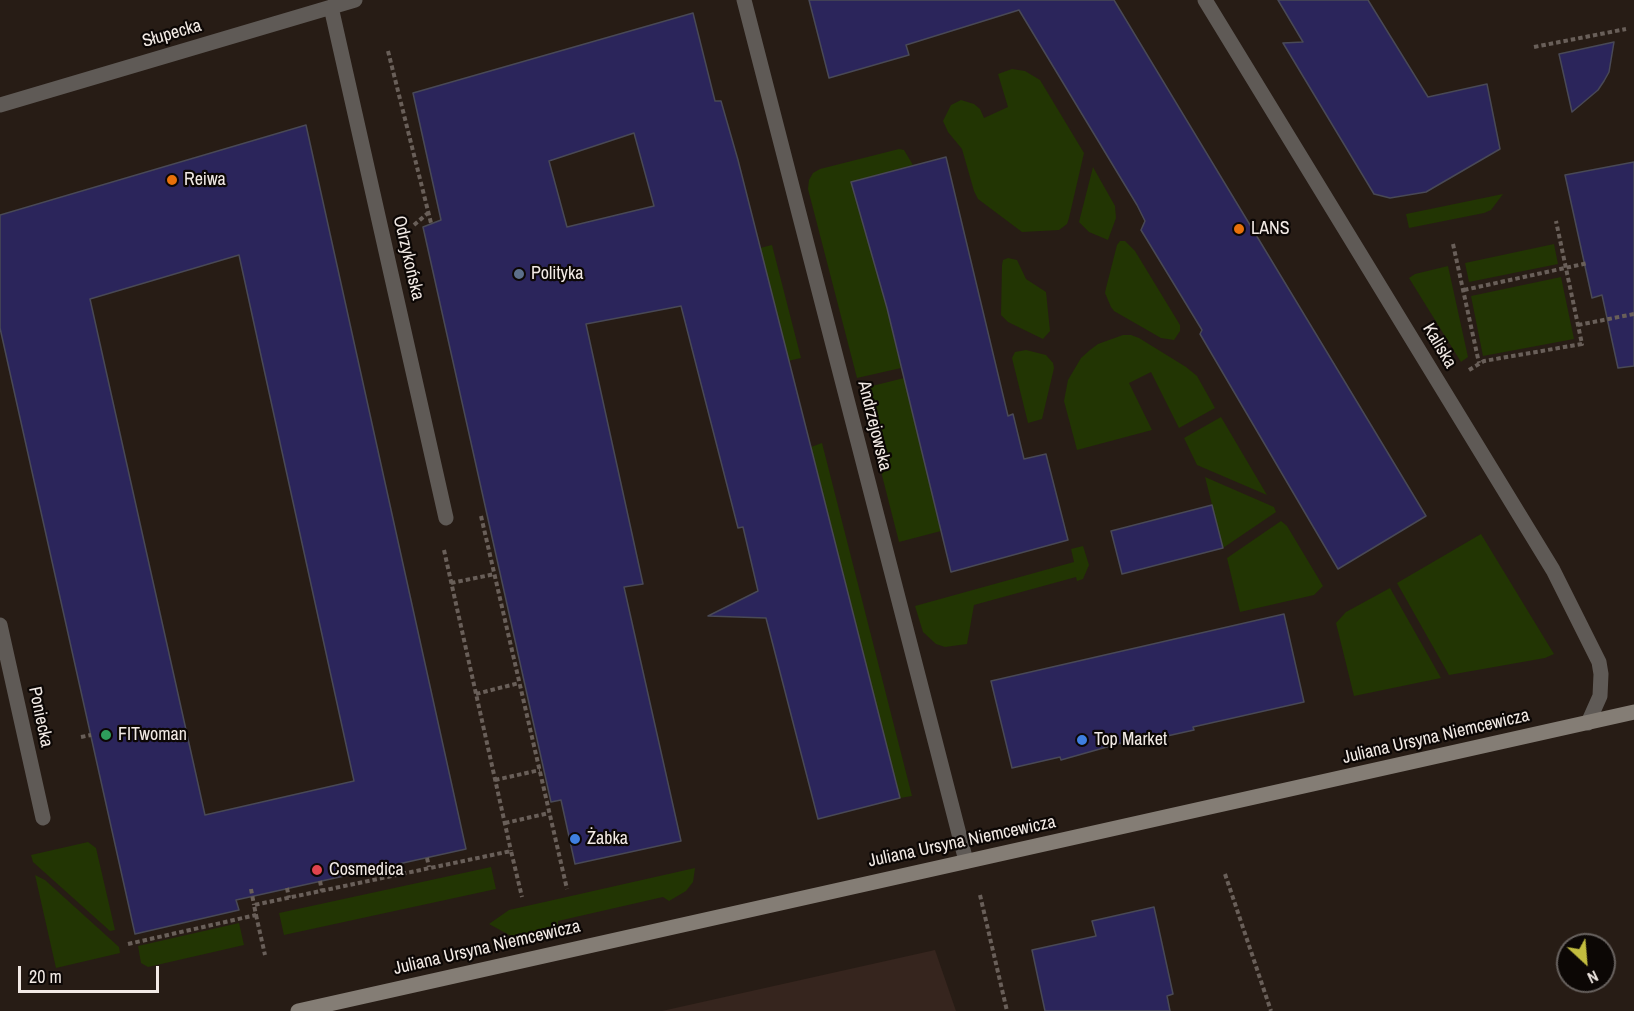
<!DOCTYPE html>
<meta charset="utf-8">
<style>
body{margin:0}
#map{position:relative;width:1634px;height:1011px;overflow:hidden;background:#271c15;font-family:"Archivo Narrow",sans-serif}
canvas{display:block}
.north{position:absolute;left:1556px;top:933px;width:60px;height:60px;box-sizing:border-box;background:#0c0705;border:2px solid #68625f;border-radius:50%;rotate:154deg;font-size:16px;font-weight:700;line-height:24px;text-align:center;color:#f2eae5}
.north::after{content:'';display:block;margin:auto;width:21px;height:27px;background:#c3bd3f;clip-path:polygon(50% 0,100% 100%,50% 72%,0 100%)}
.scale{position:absolute;left:18px;top:966px;width:141px;height:27px;box-sizing:border-box;border:3px solid #f2eae5;border-top:0;padding-left:8px;font-size:18px;line-height:21px;white-space:nowrap;color:#f2eae5;-webkit-text-stroke:4px #0c0705;paint-order:stroke}
</style>
<div id="map">
<canvas width="1634" height="1011"></canvas>
<div class="north">N</div>
<div class="scale">20 m</div>
</div>
<script>
const context = document.querySelector('canvas').getContext('2d');
context.lineJoin = 'round';
function paint(path, color) {
  context.fillStyle = color;
  context.fill(path, 'evenodd');
}
function shape(rows) {
  const path = new Path2D();
  for (const r of rows) {
    path.moveTo(r[0], r[1]);
    for (let i = 2; i < r.length; i += 2) path.lineTo(r[i], r[i + 1]);
  }
  return path;
}
function stroke(path, color, width, dash) {
  context.strokeStyle = color;
  context.lineWidth = width;
  context.lineCap = dash ? 'butt' : 'round';
  context.setLineDash(dash || []);
  context.stroke(path);
}
function label(font, color, halo, rows, align = 'center') {
  context.font = font + ' "Archivo Narrow",sans-serif';
  context.lineWidth = 4.5;
  context.setLineDash([]);
  context.textBaseline = 'middle';
  context.strokeStyle = halo;
  context.fillStyle = color;
  for (const [text, x, y, turn = 0] of rows) {
    context.save();
    context.translate(x, y);
    context.rotate((+turn || 0) * Math.PI / 180);
    context.textAlign = isNaN(turn) ? turn : align;
    if (halo) context.strokeText(text, 0, 0);
    context.fillText(text, 0, 0);
    context.restore();
  }
}
paint(shape([
 [935,950,956,1011,662,1011]
]), '#36251e');
paint(shape([
 [1012,69,1025,71,1040,80,1084,153,1069,218,1067,224,1059,230,1022,232,978,199,974,191,962,149,948,132,943,121,951,105,961,100,974,104,980,109,984,118,1008,107,998,74],
 [899,149,904,150,913,165,851,182,887,308,901,368,857,378,808,189,809,180,813,173,820,169],
 [1093,167,1115,206,1116,218,1108,240,1089,232,1079,222],
 [1503,194,1491,210,1484,213,1409,228,1406,214],
 [1120,241,1125,241,1135,251,1180,325,1180,331,1174,340,1161,338,1114,311,1111,307,1105,293,1106,288,1117,245],
 [1554,244,1558,264,1469,282,1465,263],
 [772,245,801,358,788,361,760,248],
 [1008,258,1017,260,1026,279,1046,292,1050,331,1043,339,1008,322,1001,315,1002,265,1003,260],
 [1448,266,1468,357,1461,362,1409,278,1415,274],
 [1561,277,1574,339,1483,356,1471,296],
 [1123,335,1131,335,1139,338,1186,367,1197,376,1215,408,1179,428,1151,372,1129,383,1152,430,1077,450,1064,401,1068,380,1081,358,1090,350,1098,344],
 [1026,350,1046,355,1053,363,1054,368,1042,419,1028,423,1012,358,1015,352],
 [904,378,941,531,899,542,860,389],
 [1221,417,1267,495,1197,465,1184,438],
 [822,443,912,796,900,798,811,447],
 [1205,477,1274,507,1276,512,1223,548],
 [1281,521,1287,526,1323,586,1314,595,1240,612,1227,558],
 [1481,534,1554,654,1545,658,1449,675,1397,583],
 [1083,546,1089,565,1083,579,1077,581,1076,577,974,605,967,644,945,647,936,644,923,632,915,606,1074,562,1071,549],
 [1390,588,1441,678,1354,696,1336,623,1346,612],
 [88,842,96,848,115,930,110,931,33,862,31,855],
 [491,867,496,889,284,935,279,913],
 [695,868,693,882,686,891,669,901,663,897,558,921,558,926,513,937,489,924,509,910],
 [35,875,45,880,119,947,120,953,56,968],
 [239,923,244,945,148,967,141,963,138,946]
]), '#223503');
const building = shape([
 [809,0,1114,0,1426,516,1338,569,1200,334,1202,330,1141,230,1145,221,1137,205,1019,10,906,45,909,55,829,78,809,0],
 [1278,0,1368,0,1428,97,1487,84,1500,149,1426,192,1390,198,1374,194,1283,43,1303,42,1278,0],
 [693,13,715,101,721,101,738,160,900,798,818,819,766,618,708,616,758,591,743,527,738,528,681,306,586,324,643,584,624,587,681,841,575,864,561,800,551,802,423,227,441,220,413,93,693,13],
 [634,133,654,206,567,227,549,161,634,133],
 [1614,42,1609,72,1604,81,1598,90,1572,112,1559,54,1614,42],
 [306,125,466,849,236,900,239,910,135,934,0,328,0,215,306,125],
 [239,255,354,781,205,815,90,299,239,255],
 [946,157,1008,416,1013,414,1024,459,1046,454,1068,540,951,572,887,308,851,182,946,157],
 [1634,162,1634,366,1618,368,1602,295,1592,298,1565,175,1634,162],
 [1212,505,1223,548,1122,574,1111,531,1212,505],
 [1284,614,1304,702,1193,727,1194,730,1122,746,1121,743,1061,760,1060,757,1012,768,991,681,1284,614],
 [1154,907,1173,994,1167,996,1170,1011,1045,1011,1032,950,1096,936,1092,921,1154,907]
]);
paint(building, '#2b255b');
stroke(building, '#494956', 1.5);
stroke(shape([
 [1534,47,1626,29],
 [388,51,431,223],
 [414,225,428,213],
 [1453,244,1479,363],
 [1464,290,1588,263],
 [1578,325,1634,314],
 [1469,370,1484,361,1582,344,1556,221],
 [481,516,567,889],
 [444,550,511,851],
 [451,583,495,574],
 [476,694,519,683],
 [81,737,91,735],
 [495,780,540,770],
 [505,823,549,813],
 [427,858,429,867],
 [1225,874,1271,1011],
 [320,881,322,891],
 [287,888,289,898],
 [251,889,254,905],
 [980,895,1007,1011],
 [256,915,265,955],
 [128,944,256,915,254,905,511,851,522,897]
]), '#695f59', 4, [4.5, 3]);
stroke(shape([
 [744,0,966,861],
 [1205,0,1553,570,1599,662,1601,674,1600,696,1588,723],
 [331,7,446,518],
 [0,105,355,0],
 [0,625,43,818]
]), '#5f5a56', 15);
stroke(shape([
 [298,1011,1634,712]
]), '#847d75', 15);
for (const [x, y, r, color] of [
 [172,180,6,"#e8710a"],
 [1239,229,6,"#e8710a"],
 [519,274,6,"#5c6f8a"],
 [106,735,6,"#2e9e5b"],
 [1082,740,6,"#3f7fe0"],
 [575,839,6,"#3f7fe0"],
 [317,870,6,"#e0444e"]
]) {
  const dot = new Path2D();
  dot.arc(x, y, r, 0, 2 * Math.PI);
  context.fillStyle = color;
  context.fill(dot);
  stroke(dot, '#0c0705', 2);
}
label('18px', '#f2eae5', '#0c0705', [
 ["Słupecka",172,34,-16],
 ["Odrzykońska",408,258,77],
 ["Kaliska",1439,346,59],
 ["Andrzejowska",874,426,76],
 ["Poniecka",40,717,78],
 ["Juliana Ursyna Niemcewicza",1436,737,-13],
 ["Juliana Ursyna Niemcewicza",962,842,-12],
 ["Juliana Ursyna Niemcewicza",487,948,-13]
]);
label('18px', '#f2eae5', '#0c0705', [
 ["Reiwa",184,180],
 ["LANS",1251,229],
 ["Polityka",531,274],
 ["FITwoman",118,735],
 ["Top Market",1094,740],
 ["Żabka",587,839],
 ["Cosmedica",329,870]
], 'left');
</script>
